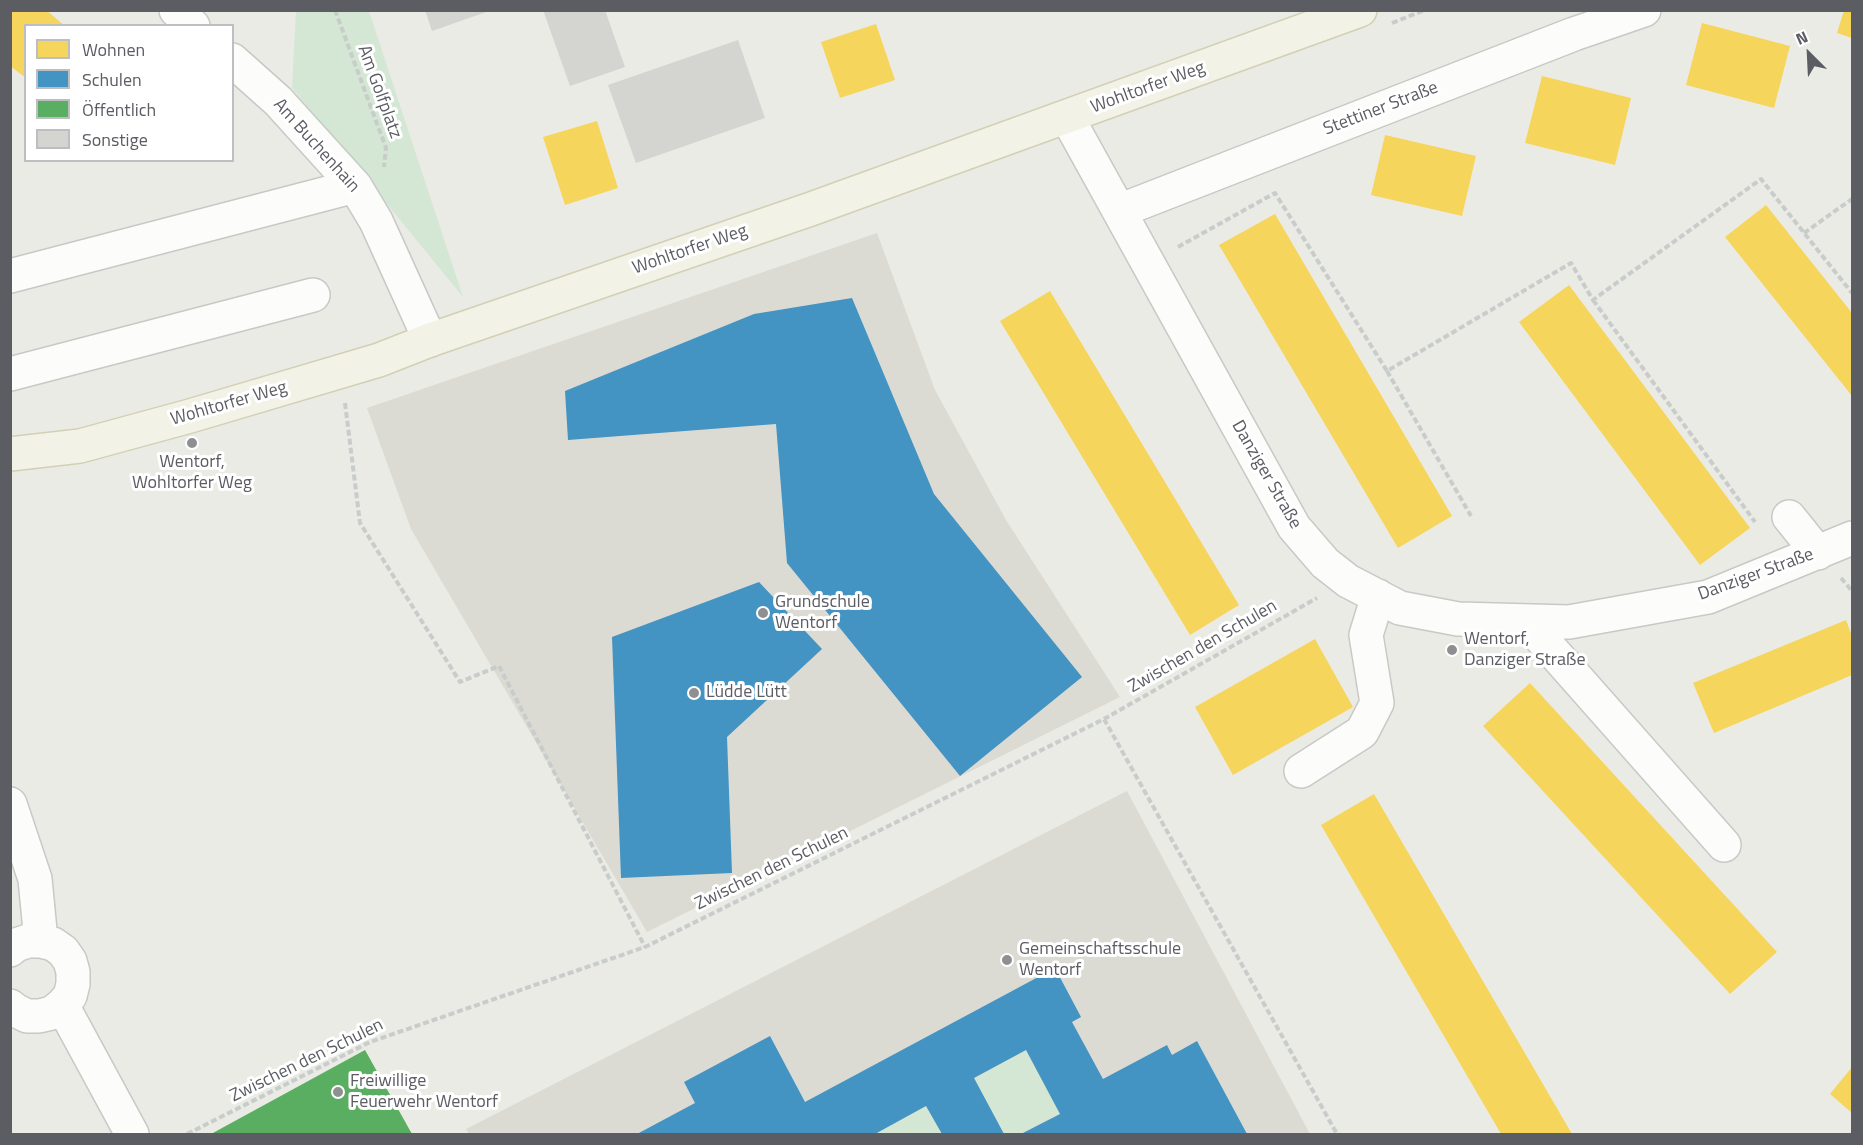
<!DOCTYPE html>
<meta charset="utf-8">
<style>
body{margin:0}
#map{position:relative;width:1863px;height:1145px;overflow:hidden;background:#ebebe5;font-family:"Titillium Web",sans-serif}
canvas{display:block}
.frame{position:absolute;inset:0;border:12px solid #5b5d63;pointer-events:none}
.legend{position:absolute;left:24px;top:24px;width:210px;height:138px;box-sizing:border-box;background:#fff;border:2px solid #bdbec1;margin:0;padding:8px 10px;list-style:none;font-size:18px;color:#5b5d63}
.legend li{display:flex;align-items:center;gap:12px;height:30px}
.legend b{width:30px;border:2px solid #bdbec1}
.north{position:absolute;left:1779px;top:24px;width:60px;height:60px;-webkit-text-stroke:4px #fff;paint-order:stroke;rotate:336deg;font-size:16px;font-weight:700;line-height:24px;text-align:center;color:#5b5d63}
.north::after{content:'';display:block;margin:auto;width:21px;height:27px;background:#5b5d63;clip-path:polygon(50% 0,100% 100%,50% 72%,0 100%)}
</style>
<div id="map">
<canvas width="1863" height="1145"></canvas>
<div class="frame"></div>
<ul class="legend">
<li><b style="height:16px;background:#f6d55c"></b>Wohnen</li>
<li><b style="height:16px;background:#4393c3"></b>Schulen</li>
<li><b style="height:16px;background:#5aae61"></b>Öffentlich</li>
<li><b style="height:16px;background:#d4d4d0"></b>Sonstige</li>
</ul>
<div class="north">N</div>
</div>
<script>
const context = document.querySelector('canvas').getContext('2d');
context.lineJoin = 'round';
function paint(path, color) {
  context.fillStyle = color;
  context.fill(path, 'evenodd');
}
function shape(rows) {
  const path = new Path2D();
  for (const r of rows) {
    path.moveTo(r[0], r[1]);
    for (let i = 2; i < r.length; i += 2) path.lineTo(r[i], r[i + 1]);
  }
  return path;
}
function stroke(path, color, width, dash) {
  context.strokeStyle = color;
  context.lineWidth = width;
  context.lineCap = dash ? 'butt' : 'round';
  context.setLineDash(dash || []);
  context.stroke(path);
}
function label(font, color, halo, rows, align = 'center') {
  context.font = font + ' "Titillium Web",sans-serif';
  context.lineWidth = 6;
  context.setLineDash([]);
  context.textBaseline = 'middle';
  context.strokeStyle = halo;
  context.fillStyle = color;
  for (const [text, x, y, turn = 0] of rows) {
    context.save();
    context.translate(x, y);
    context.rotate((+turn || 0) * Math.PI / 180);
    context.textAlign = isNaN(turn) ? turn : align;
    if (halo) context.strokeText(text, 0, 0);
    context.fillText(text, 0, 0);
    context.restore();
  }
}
paint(shape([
 [877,233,935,390,1006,520,1120,697,647,932,411,529,367,408],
 [1127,791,1310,1134,469,1134,466,1129]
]), '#dbdbd3');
paint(shape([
 [296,11,369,11,463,297,292,88],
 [1026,1050,1060,1114,1021,1134,1004,1134,974,1078],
 [926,1106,942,1134,874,1134]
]), '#d3e7d4');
paint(shape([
 [10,10,46,10,65,26,26,26,26,78,10,66],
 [1844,10,1852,10,1852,38,1837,33],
 [1702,23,1790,46,1774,108,1686,85],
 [876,24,895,80,840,98,821,42],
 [1542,76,1631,98,1615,165,1525,143],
 [597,121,618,188,565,205,543,137],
 [1385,135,1476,156,1462,216,1371,195],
 [1766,205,1852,313,1852,396,1725,237],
 [1275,214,1452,516,1398,548,1219,245],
 [1569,285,1750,528,1700,565,1519,322],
 [1050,291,1239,605,1190,635,1000,321],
 [1846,620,1852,636,1852,675,1714,733,1693,683],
 [1315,639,1353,707,1233,775,1195,707],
 [1530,683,1777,952,1730,994,1483,726],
 [1374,794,1572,1134,1501,1134,1321,825],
 [1852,1067,1852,1113,1830,1094]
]), '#f6d55c');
paint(shape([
 [852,298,934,494,1082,677,960,776,787,563,776,424,568,440,565,391,754,314],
 [759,582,822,649,727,737,732,873,621,878,612,637],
 [1055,968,1081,1017,1072,1022,1103,1079,1167,1045,1172,1055,1197,1041,1247,1134,1021,1134,1060,1114,1026,1050,974,1078,1004,1134,942,1134,926,1106,875,1134,637,1134,695,1103,684,1082,770,1036,805,1102]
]), '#4393c3');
paint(shape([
 [365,1050,412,1134,211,1134]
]), '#5aae61');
paint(shape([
 [425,10,489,10,489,11,432,31],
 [543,10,605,10,625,67,570,86],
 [738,40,765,118,636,163,608,85]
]), '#d4d4d0');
const minor = shape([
 [176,10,193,26],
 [232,60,278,101,355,186,376,221,430,340],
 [1067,117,1294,527,1325,563,1348,581,1400,608,1458,619,1569,622,1708,597,1852,538],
 [1119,211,1574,34,1644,10],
 [10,276,355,186],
 [10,374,313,295],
 [1789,517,1818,553],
 [1526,621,1724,845],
 [1301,771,1362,732,1377,703,1366,635,1378,596],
 [10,804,35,879,41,941],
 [10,950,16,945,28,941,41,941,53,944,63,951,70,961,73,972,73,984,70,996,62,1005,52,1013,39,1016,27,1016,15,1010,10,1006],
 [62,1005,132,1134]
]);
const major = shape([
 [10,454,80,446,190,416,379,360,430,340,811,209,1360,10]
]);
stroke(minor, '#c8c9c7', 36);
stroke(major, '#d2d0b4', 36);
stroke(shape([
 [335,10,386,148,384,167],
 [1392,23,1425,10],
 [1804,233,1852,199],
 [1178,247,1275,193,1387,371,1571,263,1593,300,1761,179,1852,293],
 [1593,300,1755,522],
 [1387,371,1471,516],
 [345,403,360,523,460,682,499,666,645,947],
 [1841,578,1852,591],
 [1104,719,1337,1134],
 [187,1134,370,1042,645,947,1104,719,1317,598]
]), '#c8ccca', 4, [6, 3]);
stroke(minor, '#fcfcfb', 33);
stroke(major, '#f2f2e7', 33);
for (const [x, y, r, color] of [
 [192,443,6,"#8d8f90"],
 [763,613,6,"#8d8f90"],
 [1452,650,6,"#8d8f90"],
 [694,693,6,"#8d8f90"],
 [1007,960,6,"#8d8f90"],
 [338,1092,6,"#8d8f90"]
]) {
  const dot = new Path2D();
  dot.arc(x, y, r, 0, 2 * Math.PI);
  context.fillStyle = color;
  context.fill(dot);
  stroke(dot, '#fff', 2);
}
label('18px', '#5b5d63', '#fff', [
 ["Wohltorfer Weg",1148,88,-20],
 ["Am Golfplatz",379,92,70],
 ["Stettiner Straße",1381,109,-21],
 ["Am Buchenhain",316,146,48],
 ["Wohltorfer Weg",690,250,-19],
 ["Wohltorfer Weg",229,404,-16],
 ["Danziger Straße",1266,475,60],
 ["Danziger Straße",1756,575,-20],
 ["Zwischen den Schulen",1203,647,-30],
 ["Zwischen den Schulen",772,869,-26],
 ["Zwischen den Schulen",307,1061,-26]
]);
label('18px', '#5b5d63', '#fff', [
 ["Wentorf,",192,463,"center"],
 ["Wohltorfer Weg",192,484,"center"],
 ["Grundschule",775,603],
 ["Wentorf",775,624],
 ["Wentorf,",1464,640],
 ["Danziger Straße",1464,661],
 ["Lüdde Lütt",706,693],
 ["Gemeinschaftsschule",1019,950],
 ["Wentorf",1019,971],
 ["Freiwillige",350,1082],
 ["Feuerwehr Wentorf",350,1103]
], 'left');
</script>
